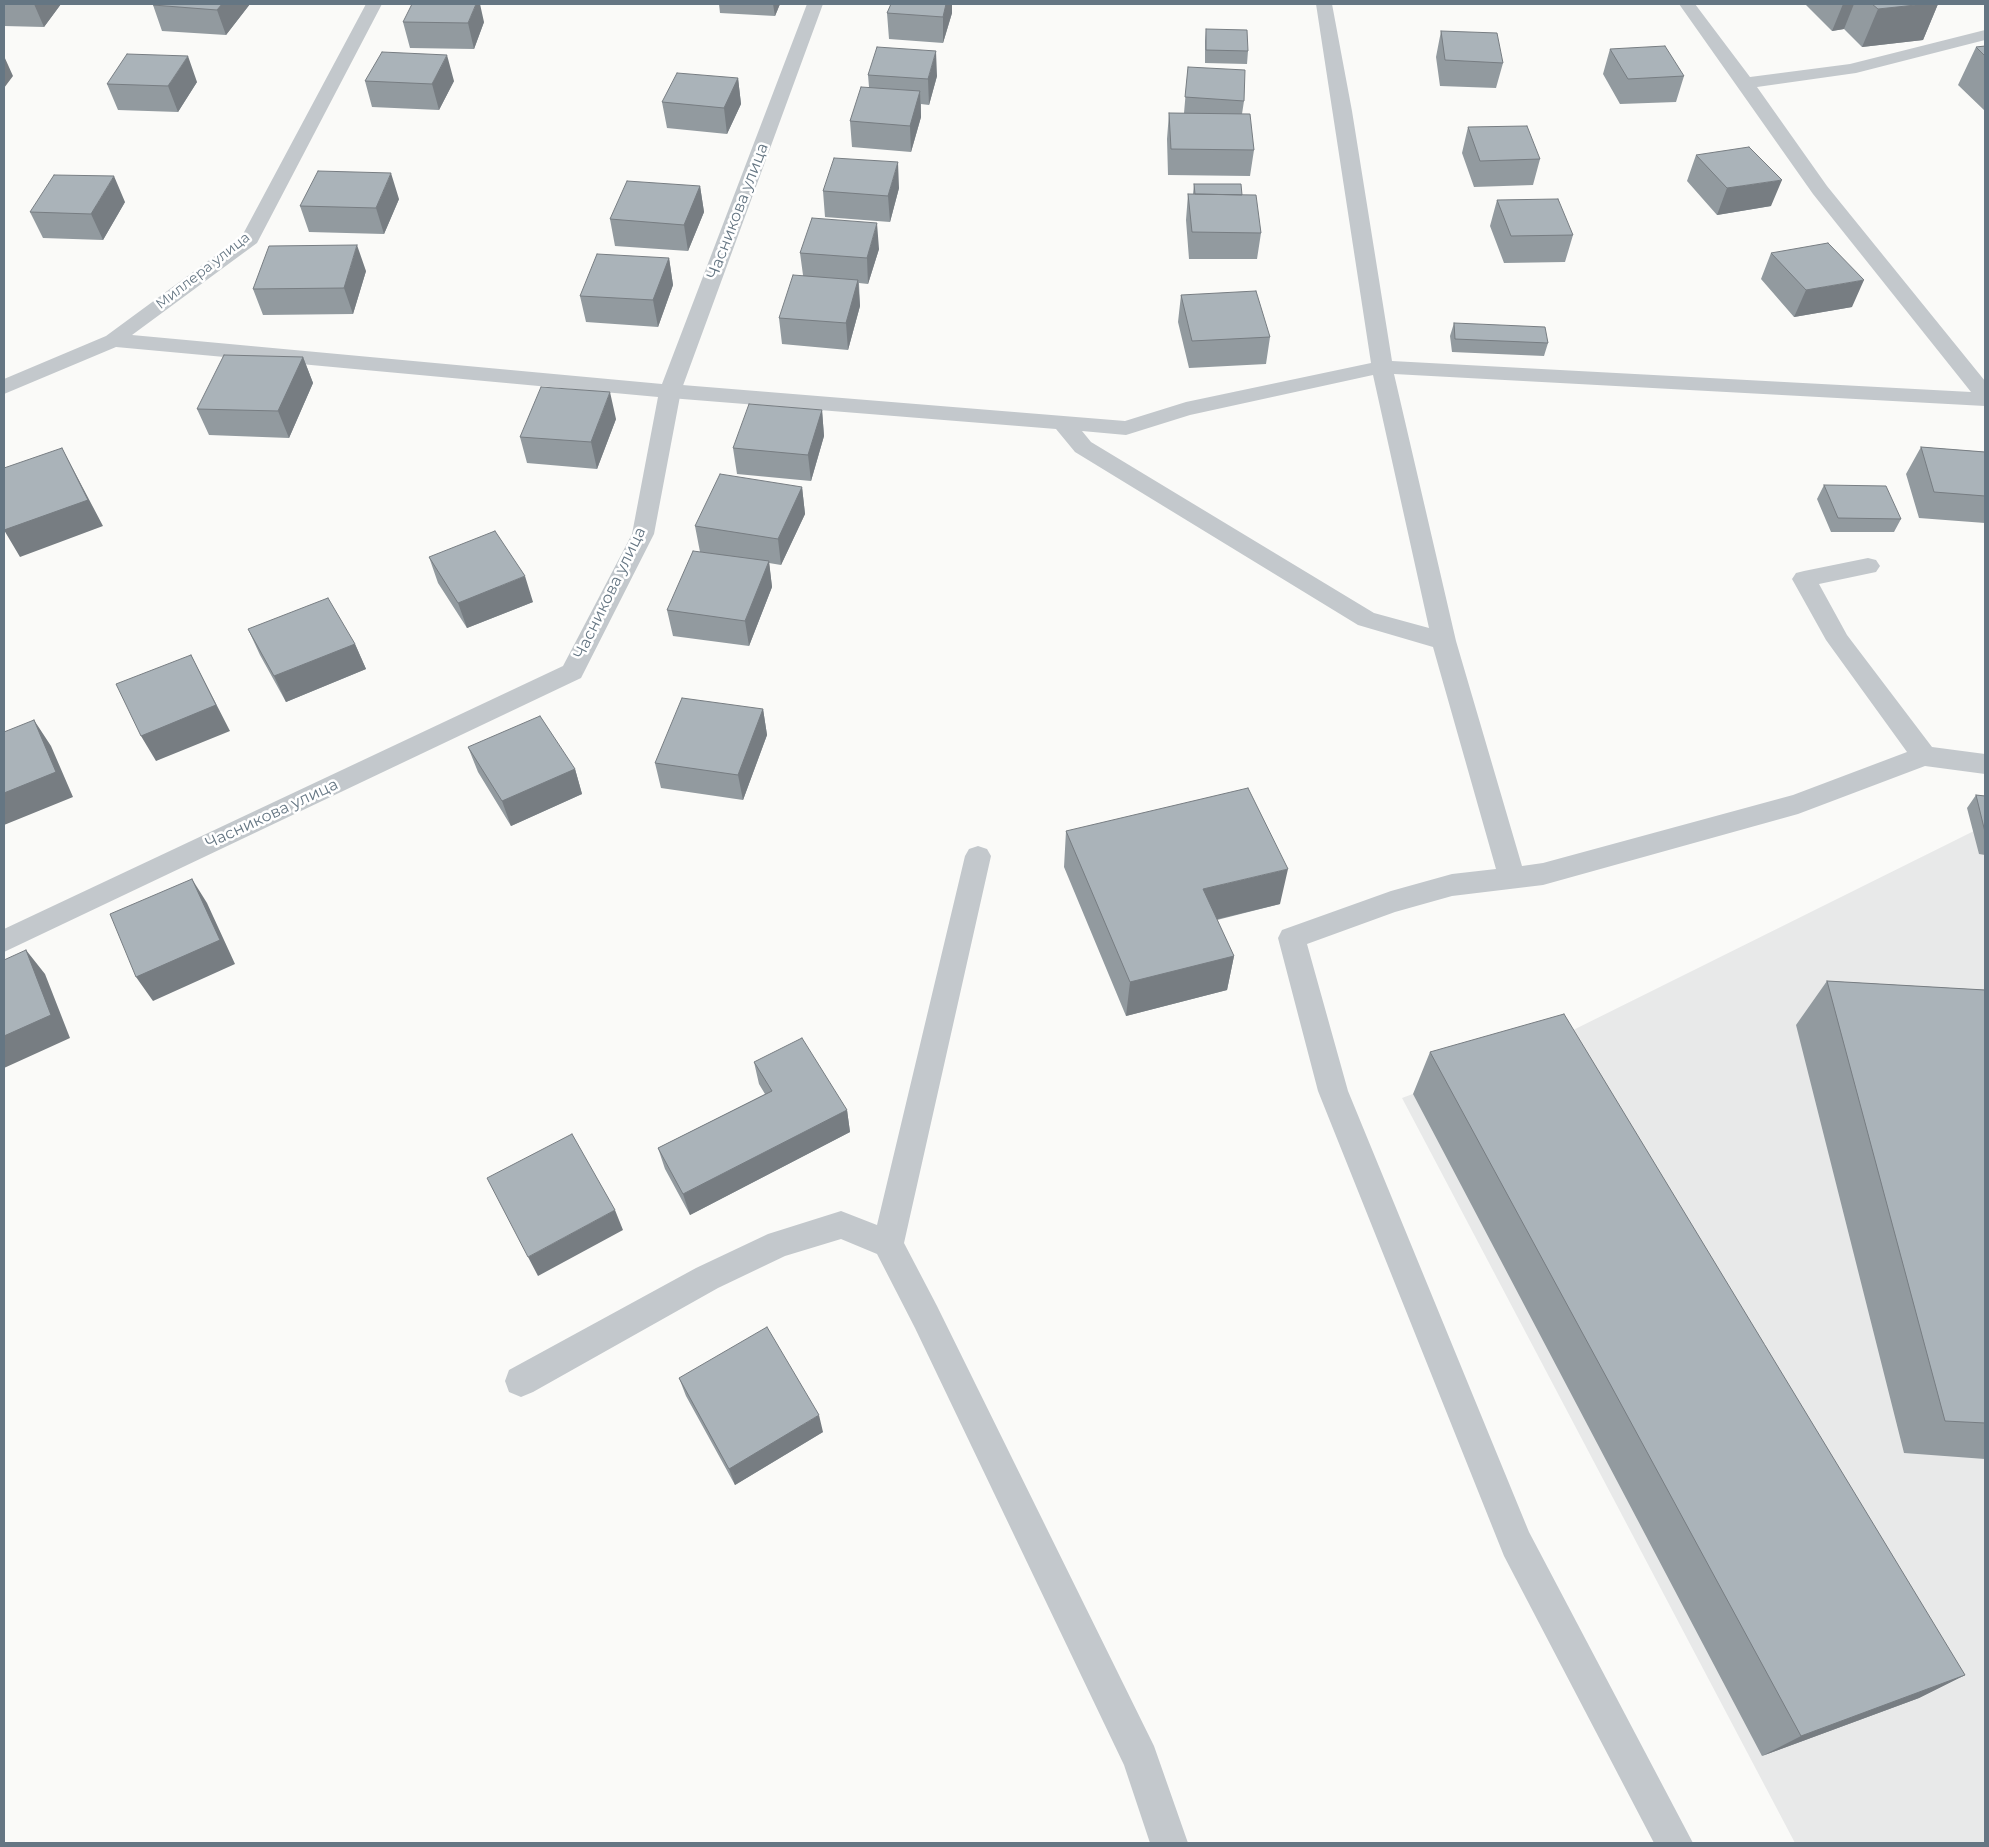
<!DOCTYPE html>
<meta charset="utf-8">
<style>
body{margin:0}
#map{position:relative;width:1989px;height:1847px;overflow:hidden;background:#fafaf8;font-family:Montserrat,sans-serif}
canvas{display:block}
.frame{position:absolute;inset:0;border:5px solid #657683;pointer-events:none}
</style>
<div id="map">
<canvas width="1989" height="1847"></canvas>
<div class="frame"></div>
</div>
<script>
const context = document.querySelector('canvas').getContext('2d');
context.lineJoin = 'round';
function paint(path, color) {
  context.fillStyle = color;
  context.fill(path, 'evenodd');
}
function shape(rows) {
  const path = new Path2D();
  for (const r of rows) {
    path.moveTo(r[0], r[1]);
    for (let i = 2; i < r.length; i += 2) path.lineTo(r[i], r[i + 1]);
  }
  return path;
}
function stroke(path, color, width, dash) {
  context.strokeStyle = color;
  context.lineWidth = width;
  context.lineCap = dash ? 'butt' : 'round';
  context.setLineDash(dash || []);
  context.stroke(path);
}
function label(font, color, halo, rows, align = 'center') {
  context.font = font + ' Montserrat,sans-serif';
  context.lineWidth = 5;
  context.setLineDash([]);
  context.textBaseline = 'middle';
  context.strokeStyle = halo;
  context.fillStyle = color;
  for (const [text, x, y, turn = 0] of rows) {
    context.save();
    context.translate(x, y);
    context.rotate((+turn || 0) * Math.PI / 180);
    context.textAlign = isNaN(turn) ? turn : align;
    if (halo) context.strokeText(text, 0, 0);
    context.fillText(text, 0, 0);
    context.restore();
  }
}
paint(shape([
 [1982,827,1985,827,1985,1843,1795,1843,1402,1098,1541,1046]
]), '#e8e9e9');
paint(shape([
 [1316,4,1332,4,1352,111,1392,361,1971,392,1813,194,1679,4,1695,4,1750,77,1850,64,1985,30,1985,40,1856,73,1757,87,1827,186,1985,381,1985,406,1394,374,1456,641,1522,866,1543,863,1793,795,1907,752,1826,640,1792,579,1796,573,1804,571,1868,558,1876,560,1880,566,1876,572,1819,584,1847,635,1932,747,1985,754,1985,774,1925,766,1798,814,1543,885,1452,896,1395,912,1307,944,1348,1091,1529,1532,1693,1843,1654,1843,1504,1556,1318,1091,1278,938,1282,930,1391,891,1452,874,1496,869,1433,647,1358,625,1075,452,1056,429,670,398,662,396,659,391,662,386,670,384,1125,421,1186,402,1371,363,1316,4],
 [1373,375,1429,628,1374,613,1091,442,1082,431,1126,435,1190,415,1373,375],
 [978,846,987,849,991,856,904,1243,937,1306,1154,1746,1188,1843,1150,1843,1124,1765,915,1328,877,1254,841,1239,785,1256,718,1288,533,1392,521,1397,509,1392,505,1381,509,1370,696,1268,768,1234,841,1211,877,1225,965,856,969,849,978,846]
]), '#c3c8cc');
paint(shape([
 [366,4,382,4,257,243,132,335,662,384,807,4,823,4,681,391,654,534,581,678,4,952,4,929,563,666,632,534,658,397,116,347,4,394,4,379,106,336,242,236,366,4]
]), '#c3c8cc');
paint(shape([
 [4,4,61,4,44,27,4,26],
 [154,4,250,4,226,35,162,31,153,5],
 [719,4,780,4,775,16,720,13],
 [891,4,952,4,952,13,943,43,889,39,887,13],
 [1805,4,1938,4,1923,40,1862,47,1844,29,1832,31],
 [403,22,484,22,474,49,410,48],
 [1206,29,1248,51,1247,64,1205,63,1205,41],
 [1441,31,1503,63,1496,88,1440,86,1436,57],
 [1985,46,1985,111,1958,85,1976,47],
 [1610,49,1684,76,1676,102,1620,104,1603,74],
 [1188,67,1244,101,1242,114,1254,150,1250,176,1168,175,1167,139,1169,113,1184,113],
 [868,75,937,76,929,105,921,104,921,117,911,152,852,147,850,121,869,87],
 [738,78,741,104,727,134,667,128,662,102],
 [365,81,454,81,439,110,372,107],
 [197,82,178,112,118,110,107,84],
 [1468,127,1540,159,1533,185,1474,187,1462,153],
 [1696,155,1771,206,1717,215,1687,181],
 [1194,184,1242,195,1261,233,1257,259,1189,259,1186,220,1188,194,1193,194],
 [700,186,704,212,688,251,615,246,610,219],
 [899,188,890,222,825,217,823,191],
 [399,199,384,234,309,232,300,206],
 [1497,200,1573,235,1565,262,1504,263,1490,226],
 [125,202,103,240,43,238,30,212],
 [879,249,868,284,859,283,860,306,848,350,782,344,779,318,803,275,800,253],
 [1771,253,1852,307,1794,317,1761,279],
 [669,258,673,285,658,327,586,322,580,296],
 [366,271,353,314,263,315,253,289],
 [1181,295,1270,337,1266,364,1189,368,1178,322],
 [1454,323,1548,343,1544,356,1452,352,1450,336],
 [303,357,313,383,289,438,209,435,197,409],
 [822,410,824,436,811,481,737,474,733,448],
 [616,419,597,469,527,463,520,437],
 [1921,447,1985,452,1985,523,1919,518,1906,474],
 [1824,485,1901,519,1894,532,1831,532,1817,499],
 [802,487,805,514,781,565,769,563,772,587,749,646,673,636,667,610,712,554,700,552,695,526],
 [429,557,533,602,467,628,438,583],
 [248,629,355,644,366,669,286,702,260,655],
 [763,709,767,735,743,800,661,788,655,763],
 [468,747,575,769,582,794,511,826,478,772],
 [1976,795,1985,796,1985,855,1979,854,1967,808],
 [1066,831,1280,904,1217,920,1234,956,1227,990,1126,1016,1064,867],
 [1827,981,1985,990,1985,1459,1904,1453,1796,1025],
 [1430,1052,1965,1675,1919,1698,1762,1756,1413,1094],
 [754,1062,847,1110,850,1132,690,1215,665,1169,658,1148,765,1094,759,1084],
 [679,1378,823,1432,735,1485,686,1396]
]), '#929a9f');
paint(shape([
 [34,4,61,4,44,27],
 [222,4,250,4,226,35,217,10],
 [476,4,480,4,484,22,474,49,468,23],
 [773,4,780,4,775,16],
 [946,4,952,4,952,13,943,43,943,17],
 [1843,4,1854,4,1844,29,1832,31],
 [1925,4,1938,4,1923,40,1862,47,1878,9],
 [936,51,937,76,929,105,928,79],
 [447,55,454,81,439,110,432,84],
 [4,56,13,76,4,88],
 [188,56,197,82,178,112,168,86],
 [738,78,741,104,727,134,724,108],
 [920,91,921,117,911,152,910,126],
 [898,162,899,188,890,222,888,196],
 [391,173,399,199,384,234,376,208],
 [114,176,125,202,103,240,91,214],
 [1782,180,1771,206,1717,215,1727,188],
 [700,186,704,212,688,251,684,225],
 [877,223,879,249,868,284,867,258],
 [357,245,366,271,353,314,344,288],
 [669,258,673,285,658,327,653,300],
 [858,280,860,306,848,350,846,323],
 [1864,280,1852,307,1794,317,1806,290],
 [303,357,313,383,289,438,278,411],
 [610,392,616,419,597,469,591,442],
 [822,410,824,436,811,481,808,455],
 [62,448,103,526,20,557,4,530],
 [802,487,805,514,781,565,778,539],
 [769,561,772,587,749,646,745,621],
 [525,576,533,602,467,628,458,603],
 [355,644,366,669,286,702,274,676],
 [191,655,230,731,156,761,141,736],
 [763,709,767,735,743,800,738,775],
 [34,720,51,746,73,797,4,825,4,793],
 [575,769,582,794,511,826,502,801],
 [1288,869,1280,904,1197,924,1203,889],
 [192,879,207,903,235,964,153,1001,136,977],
 [26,950,45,974,70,1038,4,1068,4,1036],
 [1234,956,1227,990,1126,1016,1130,982],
 [847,1110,850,1132,690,1215,683,1194],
 [615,1210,623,1230,538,1276,528,1257],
 [819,1415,823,1432,735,1485,729,1469],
 [1965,1675,1919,1698,1762,1756,1801,1736]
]), '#777d82');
const building = shape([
 [154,4,222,4,217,10,153,5,154,4],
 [412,4,476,4,468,23,403,22,412,4],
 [891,4,946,4,943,17,887,13,891,4],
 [1872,4,1925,4,1878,9,1872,4],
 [1206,29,1247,30,1248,51,1206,50,1206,29],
 [1441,31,1497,33,1503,63,1445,60,1441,31],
 [1665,46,1684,76,1628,79,1610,49,1665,46],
 [1985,46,1985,56,1976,47,1985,46],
 [877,47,936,51,928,79,868,75,877,47],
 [382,52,447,55,432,84,365,81,382,52],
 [127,54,188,56,168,86,107,84,127,54],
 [1188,67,1245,70,1244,101,1185,97,1188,67],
 [677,73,738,78,724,108,662,102,677,73],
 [861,87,920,91,910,126,850,121,861,87],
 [1169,113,1250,114,1254,150,1171,149,1169,113],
 [1527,126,1540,159,1480,161,1468,127,1527,126],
 [1749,147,1782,180,1727,188,1696,155,1749,147],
 [834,158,898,162,888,196,823,191,834,158],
 [318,171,391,173,376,208,300,206,318,171],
 [54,175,114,176,91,214,30,212,54,175],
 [627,181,700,186,684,225,610,219,627,181],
 [1194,184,1241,184,1242,195,1195,194,1194,184],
 [1188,194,1256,195,1261,233,1192,232,1188,194],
 [1558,199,1573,235,1511,236,1497,200,1558,199],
 [812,218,877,223,867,258,800,253,812,218],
 [1828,243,1864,280,1806,290,1771,253,1828,243],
 [357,245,344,288,253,289,269,246,357,245],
 [597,254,669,258,653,300,580,296,597,254],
 [793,275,858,280,846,323,779,318,793,275],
 [1256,291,1270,337,1192,341,1181,295,1256,291],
 [1454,323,1545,327,1548,343,1455,339,1454,323],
 [224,355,303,357,278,411,197,409,224,355],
 [541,387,610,392,591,442,520,437,541,387],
 [749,404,822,410,808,455,733,448,749,404],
 [1921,447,1985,452,1985,496,1934,492,1921,447],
 [62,448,88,500,4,530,4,468,62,448],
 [720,474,802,487,778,539,695,526,720,474],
 [1824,485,1886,486,1901,519,1838,518,1824,485],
 [495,531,525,576,458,603,429,557,495,531],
 [693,551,769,561,745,621,667,610,693,551],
 [328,598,355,644,274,676,248,629,328,598],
 [191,655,216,705,141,736,116,684,191,655],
 [682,698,763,709,738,775,655,763,682,698],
 [540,716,575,769,502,801,468,747,540,716],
 [34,720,56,772,4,793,4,732,34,720],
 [1248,788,1288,869,1203,889,1234,956,1130,982,1066,831,1248,788],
 [1976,795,1985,796,1985,832,1976,795],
 [192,879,220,940,136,977,110,914,192,879],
 [26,950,51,1015,4,1036,4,960,26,950],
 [1827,981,1985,990,1985,1423,1945,1421,1827,981],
 [1564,1014,1965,1675,1801,1736,1430,1052,1564,1014],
 [802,1038,847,1110,683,1194,658,1148,772,1091,754,1062,802,1038],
 [572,1134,615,1210,528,1257,487,1178,572,1134],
 [767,1327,819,1415,729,1469,679,1378,767,1327]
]);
paint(building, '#aab3b9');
stroke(building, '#777d82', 1);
label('14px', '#657683', '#fff', [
 ["Миллера улица",203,271,-38]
]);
label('16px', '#657683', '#fff', [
 ["Часникова улица",738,211,-69],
 ["Часникова улица",610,593,-64],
 ["Часникова улица",272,814,-25]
]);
</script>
